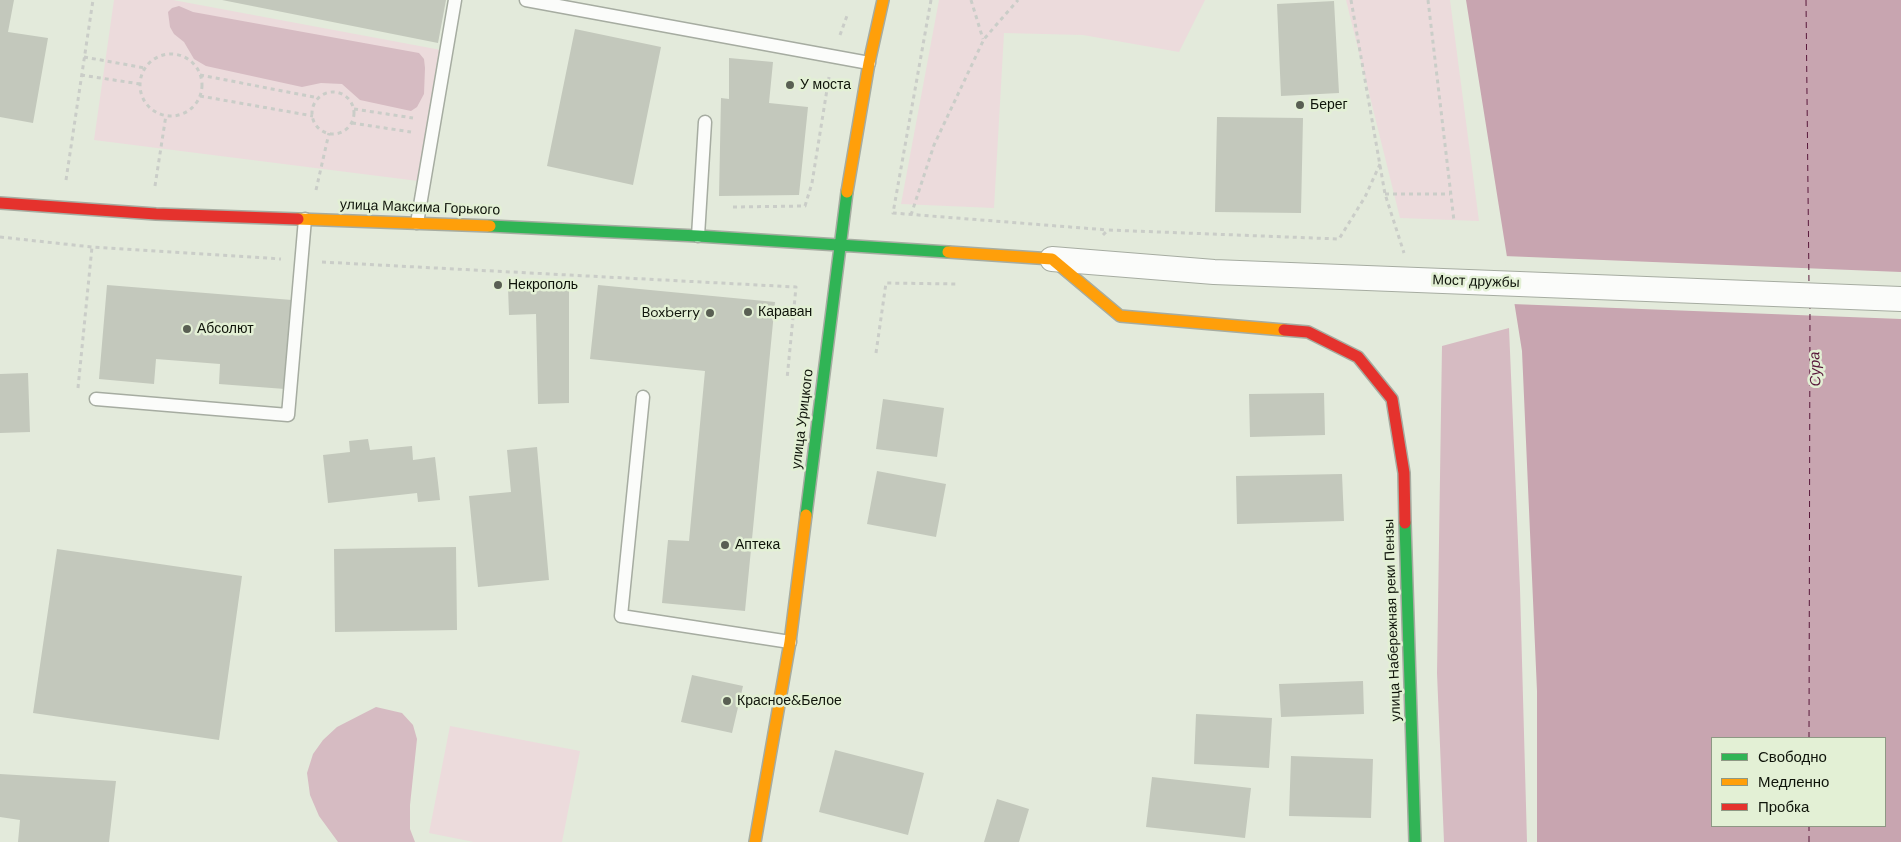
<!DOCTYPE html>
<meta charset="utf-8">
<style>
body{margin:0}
#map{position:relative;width:1901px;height:842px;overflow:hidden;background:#e3eadb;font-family:"DM Sans",sans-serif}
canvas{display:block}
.legend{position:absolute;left:1711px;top:737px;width:175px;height:90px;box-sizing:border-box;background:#e3f0d5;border:1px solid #8e9884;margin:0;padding:6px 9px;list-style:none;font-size:15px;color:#0f140a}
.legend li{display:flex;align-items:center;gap:10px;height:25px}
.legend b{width:25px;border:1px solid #8e9884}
</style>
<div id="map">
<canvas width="1901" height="842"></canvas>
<ul class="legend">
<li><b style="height:6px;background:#30b455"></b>Свободно</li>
<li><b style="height:6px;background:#ff9f0a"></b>Медленно</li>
<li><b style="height:6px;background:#e5322d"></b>Пробка</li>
</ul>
</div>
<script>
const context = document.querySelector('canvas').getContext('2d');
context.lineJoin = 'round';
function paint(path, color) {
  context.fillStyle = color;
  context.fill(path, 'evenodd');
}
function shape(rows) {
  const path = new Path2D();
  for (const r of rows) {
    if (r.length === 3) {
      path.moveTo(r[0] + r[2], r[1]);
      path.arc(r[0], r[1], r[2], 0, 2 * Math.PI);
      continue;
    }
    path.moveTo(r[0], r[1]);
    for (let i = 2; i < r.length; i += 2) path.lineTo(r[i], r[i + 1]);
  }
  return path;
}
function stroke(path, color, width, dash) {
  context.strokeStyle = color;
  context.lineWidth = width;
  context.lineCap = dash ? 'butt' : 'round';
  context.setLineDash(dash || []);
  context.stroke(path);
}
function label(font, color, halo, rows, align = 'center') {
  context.font = font + ' "DM Sans",sans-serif';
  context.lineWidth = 5;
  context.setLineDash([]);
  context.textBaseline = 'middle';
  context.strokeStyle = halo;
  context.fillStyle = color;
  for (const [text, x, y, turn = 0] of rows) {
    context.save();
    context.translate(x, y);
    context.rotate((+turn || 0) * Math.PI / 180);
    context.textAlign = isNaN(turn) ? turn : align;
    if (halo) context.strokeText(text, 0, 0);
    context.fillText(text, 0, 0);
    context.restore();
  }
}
paint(shape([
 [114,0,173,0,441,50,418,181,94,140],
 [939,0,1205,0,1179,52,1083,35,1004,33,994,208,901,204],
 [1346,0,1450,0,1479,221,1400,218],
 [450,726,580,751,562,842,474,842,429,833]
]), '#ecdbdc');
paint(shape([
 [179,6,193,12,419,53,424,59,425,68,424,94,417,107,411,111,360,100,342,84,321,83,302,87,206,66,194,59,184,42,174,34,170,27,168,12,172,8],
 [1509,328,1520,589,1527,842,1444,842,1437,673,1442,346],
 [376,707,402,713,413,725,417,739,410,805,410,829,415,842,338,842,319,816,310,795,307,773,313,754,323,740,337,727]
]), '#d6bbc2');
paint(shape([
 [1466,0,1901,0,1901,842,1537,842,1537,691,1522,351],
 [1712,738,1885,738,1885,826,1712,826]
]), '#c8a5b0');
paint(shape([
 [1504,256,1901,272,1901,319,1512,304]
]), '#e3eadb');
stroke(shape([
 [1806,0,1809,284],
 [1809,738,1810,306],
 [1809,842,1809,826]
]), '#59183b', 1, [6, 5]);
paint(shape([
 [0,0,14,0,8,32,48,38,33,123,0,117],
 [222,0,446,0,438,43],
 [1334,1,1339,93,1281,96,1277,4],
 [575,29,661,47,633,185,547,166],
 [729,58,773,62,769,103,808,107,799,195,719,196,721,98,729,99],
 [1217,117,1303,118,1301,213,1215,212],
 [107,285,292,300,285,389,219,384,220,364,156,359,154,384,99,379],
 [598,285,775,302,745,611,662,603,668,540,689,541,705,371,590,359],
 [569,286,569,403,538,404,536,314,509,315,508,287],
 [28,373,30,432,0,433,0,374],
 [1324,393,1325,435,1250,437,1249,394],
 [883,399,944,408,937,457,876,449],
 [368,439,370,450,412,446,413,460,435,457,440,500,418,502,417,493,328,503,323,455,350,452,349,441],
 [537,447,549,580,478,587,469,496,511,492,507,450],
 [877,471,946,484,936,537,867,524],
 [1342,474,1344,521,1237,524,1236,476],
 [456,547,457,630,335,632,334,549],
 [57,549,242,576,219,740,33,713],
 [692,675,743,686,732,733,681,722],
 [1363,681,1364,714,1281,717,1279,684],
 [1196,714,1272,718,1269,768,1194,764],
 [835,750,924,773,908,835,819,812],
 [1291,756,1373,759,1371,818,1289,816],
 [0,774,116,781,109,842,18,842,20,820,0,817],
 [1152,777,1251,788,1245,838,1146,827],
 [997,799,1029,809,1019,842,984,842]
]), '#c3c8bc');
const lane = shape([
 [526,0,869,63],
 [417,223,455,0],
 [698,236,705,122],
 [643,397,621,616,790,642],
 [96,399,288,415,305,219]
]);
const street = shape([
 [1052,259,1214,272,1901,299]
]);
const fast = shape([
 [490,226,698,236,948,252],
 [806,515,847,192],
 [1405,523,1415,842]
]);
const slow = shape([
 [847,192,869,63,883,0],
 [298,219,490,226],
 [948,252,1052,259,1120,316,1284,330],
 [755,842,790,642,806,515]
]);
const jam = shape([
 [0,203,156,214,298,219],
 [1284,330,1308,332,1358,357,1392,399,1404,473,1405,523]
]);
stroke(lane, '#a6aca1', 15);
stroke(street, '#a6aca1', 26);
stroke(fast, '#a6aca1', 14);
stroke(slow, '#a6aca1', 14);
stroke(jam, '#a6aca1', 14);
stroke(shape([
 [931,0,893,213,1108,230],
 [971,0,983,39],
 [1351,0,1385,194,1404,253],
 [1428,0,1454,221],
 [840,35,848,13],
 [171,85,31],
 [84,57,145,68],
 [81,75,140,84],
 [200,75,319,98],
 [333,113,21],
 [200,96,313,116],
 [354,109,413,118],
 [352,123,411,132],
 [66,180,93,0],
 [155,186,166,115],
 [316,190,329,133],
 [1385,194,1450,194],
 [733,207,805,206,812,183,829,77],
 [911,215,934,145,984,39,1018,0],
 [1103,235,1108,230,1339,239,1365,197,1380,164],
 [0,237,92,247,281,259],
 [322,262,796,287,787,379],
 [876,353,886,283,957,284],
 [78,388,92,247]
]), '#cacdc8', 3, [4, 4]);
stroke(lane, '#fbfcfa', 12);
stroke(street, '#fbfcfa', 24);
stroke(fast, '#30b455', 11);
stroke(slow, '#ff9f0a', 11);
stroke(jam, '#e5322d', 11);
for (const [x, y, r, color] of [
 [790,85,5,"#595f53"],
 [1300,105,5,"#595f53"],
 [498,285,5,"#595f53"],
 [748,312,5,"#595f53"],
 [710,313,5,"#595f53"],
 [187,329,5,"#595f53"],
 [725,545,5,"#595f53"],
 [727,701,5,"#595f53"]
]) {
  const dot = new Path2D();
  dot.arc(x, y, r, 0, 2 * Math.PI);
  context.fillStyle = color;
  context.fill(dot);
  stroke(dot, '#e3f0d5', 2);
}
label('14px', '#0f140a', '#e3f0d5', [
 ["У моста",800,85],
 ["Берег",1310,105],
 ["Некрополь",508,285],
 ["Караван",758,312],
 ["Boxberry",700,313,"right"],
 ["Абсолют",197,329],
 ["Аптека",735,545],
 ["Красное&Белое",737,701]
], 'left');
label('14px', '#0f140a', '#e3f0d5', [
 ["улица Максима Горького",420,208,2],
 ["Мост дружбы",1476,282,2],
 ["улица Урицкого",803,419,-83],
 ["улица Набережная реки Пензы",1393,620,-92]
]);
label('italic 15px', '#59183b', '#e3f0d5', [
 ["Сура",1816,369,-92]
]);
</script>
